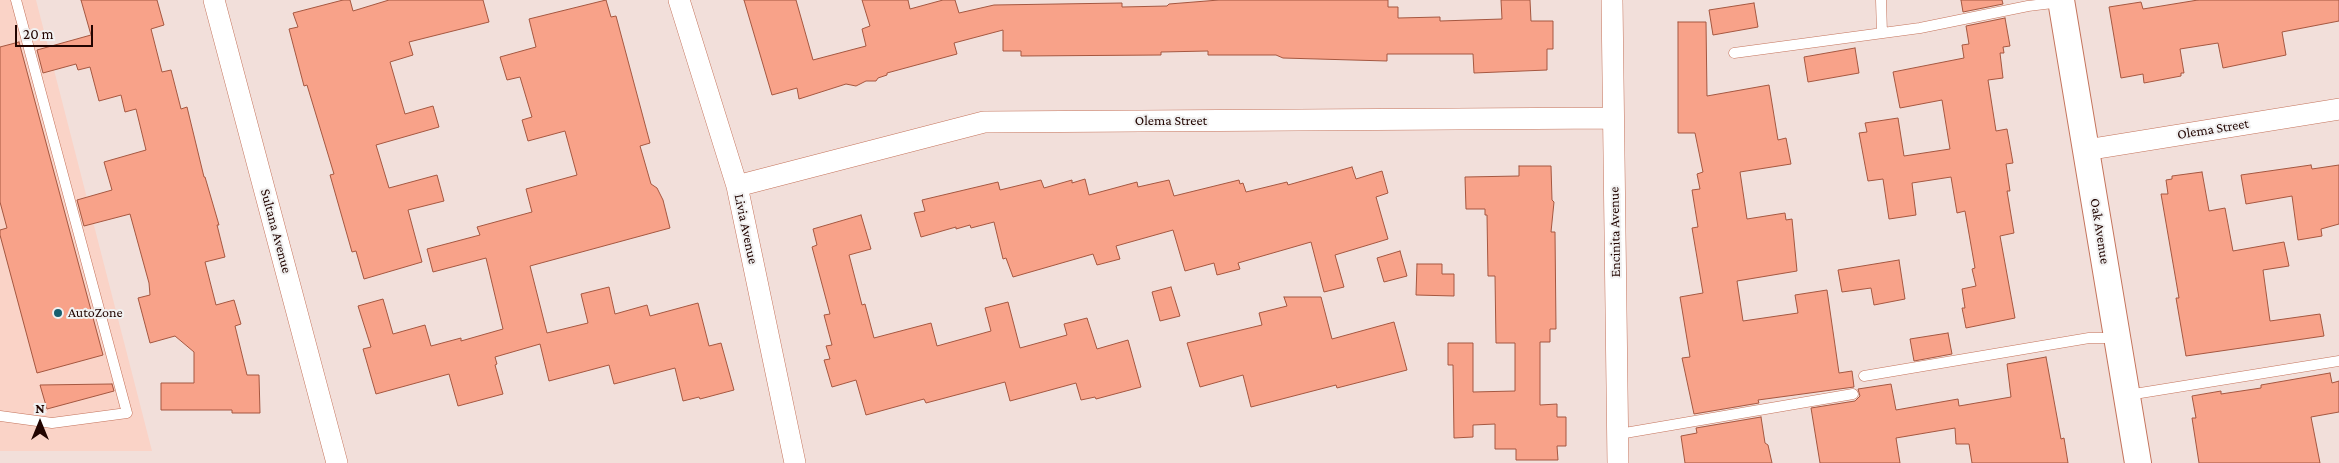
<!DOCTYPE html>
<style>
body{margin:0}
#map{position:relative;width:2339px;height:463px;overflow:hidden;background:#f2dfda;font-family:"Crimson Pro",serif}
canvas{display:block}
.north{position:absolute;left:15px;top:398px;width:50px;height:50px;-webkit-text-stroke:4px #f1f1f1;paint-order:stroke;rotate:0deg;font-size:14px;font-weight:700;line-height:20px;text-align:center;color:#220501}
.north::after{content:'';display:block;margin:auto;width:18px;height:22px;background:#220501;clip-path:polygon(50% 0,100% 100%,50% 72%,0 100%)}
.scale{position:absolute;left:15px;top:25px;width:78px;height:22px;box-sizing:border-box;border:2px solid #220501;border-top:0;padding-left:6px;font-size:15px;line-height:18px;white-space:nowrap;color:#220501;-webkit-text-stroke:4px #f1f1f1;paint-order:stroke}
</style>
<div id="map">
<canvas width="2339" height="463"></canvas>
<div class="north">N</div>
<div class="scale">20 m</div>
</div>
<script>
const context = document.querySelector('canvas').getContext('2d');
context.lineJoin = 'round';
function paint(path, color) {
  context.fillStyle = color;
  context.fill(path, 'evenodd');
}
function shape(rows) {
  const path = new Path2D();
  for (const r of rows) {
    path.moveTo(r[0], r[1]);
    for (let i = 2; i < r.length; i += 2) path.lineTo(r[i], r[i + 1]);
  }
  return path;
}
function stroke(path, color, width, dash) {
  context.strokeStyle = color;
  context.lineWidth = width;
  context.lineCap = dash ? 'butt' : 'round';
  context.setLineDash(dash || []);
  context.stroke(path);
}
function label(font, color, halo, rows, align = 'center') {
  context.font = font + ' "Crimson Pro",serif';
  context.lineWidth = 4;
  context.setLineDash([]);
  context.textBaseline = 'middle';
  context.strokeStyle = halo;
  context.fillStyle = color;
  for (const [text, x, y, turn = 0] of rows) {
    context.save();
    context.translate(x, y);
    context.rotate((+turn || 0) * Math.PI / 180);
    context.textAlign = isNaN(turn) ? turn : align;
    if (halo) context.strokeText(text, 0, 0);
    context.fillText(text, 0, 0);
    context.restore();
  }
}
paint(shape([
 [0,0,36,0,152,451,0,451]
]), '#fad3c7');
const building = shape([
 [81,0,157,0,164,25,151,29,162,72,171,70,181,109,187,107,204,177,205,177,219,225,217,225,225,257,205,262,216,305,234,300,241,324,235,326,247,375,259,375,260,413,232,413,232,410,161,410,161,383,194,383,194,352,175,336,150,343,138,298,150,295,149,283,130,214,84,226,77,200,112,190,104,162,146,150,136,109,125,112,121,95,99,101,90,67,78,70,76,64,43,73,37,50,91,35,81,0],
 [343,0,350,0,353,11,389,0,483,0,489,22,409,42,413,55,390,62,405,114,433,106,439,127,376,145,389,188,437,175,444,201,408,210,422,262,364,279,356,251,352,252,330,175,334,174,307,85,304,86,289,29,298,27,293,13,343,0],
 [606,0,611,17,616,16,650,143,640,146,651,184,657,188,663,200,670,228,530,266,547,333,588,323,581,294,609,287,615,314,647,305,650,316,698,303,709,346,721,343,734,390,700,399,699,397,683,401,675,368,614,384,609,365,549,381,540,344,495,357,497,364,495,365,503,394,458,406,449,374,376,394,363,349,371,347,358,306,383,299,393,334,425,325,431,346,461,338,461,341,503,329,486,258,433,272,427,249,480,235,477,227,532,212,526,189,577,175,565,131,528,141,522,120,532,117,520,77,507,80,500,57,536,47,529,19,606,0],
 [744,0,796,0,813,60,866,46,862,29,870,26,862,0,908,0,910,9,943,0,955,0,959,13,994,5,1122,3,1122,7,1167,6,1169,4,1219,0,1388,0,1388,7,1398,7,1398,18,1440,17,1440,21,1502,19,1501,0,1530,0,1531,21,1553,21,1553,49,1547,49,1547,70,1474,73,1473,54,1387,54,1387,61,1283,58,1276,55,1208,55,1208,51,1161,52,1161,55,1021,56,1021,51,1003,51,1003,30,954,43,957,54,887,73,887,75,878,78,876,81,866,81,856,86,846,84,799,99,797,88,772,95,744,0],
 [1961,0,2002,0,2003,4,1963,12,1961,0],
 [2198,0,2339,0,2339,21,2282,32,2286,55,2223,68,2218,43,2180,49,2184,73,2181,73,2181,76,2144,83,2143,74,2121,78,2109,7,2141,2,2143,9,2198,0],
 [1754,3,1758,27,1713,35,1709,10,1754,3],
 [2005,18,2010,46,2003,47,2004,53,2000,53,2003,78,1988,80,1996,131,2007,129,2013,163,2006,164,2010,191,2007,191,2014,233,2000,236,2015,318,1966,328,1962,308,1965,308,1962,289,1976,286,1972,269,1975,268,1965,211,1957,213,1951,177,1912,183,1916,215,1889,219,1883,179,1868,181,1859,133,1867,132,1865,123,1898,118,1904,156,1950,149,1942,100,1900,108,1893,72,1964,58,1962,45,1969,44,1966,26,2005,18],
 [1678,22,1706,22,1707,96,1769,85,1778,140,1786,138,1791,164,1740,172,1747,219,1785,213,1786,220,1792,219,1797,271,1737,281,1743,321,1798,313,1795,295,1827,290,1839,373,1852,371,1854,387,1758,400,1759,403,1694,414,1682,358,1690,357,1680,297,1703,293,1692,228,1698,227,1692,190,1700,189,1697,174,1703,172,1695,133,1678,133,1678,22],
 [19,42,103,355,37,373,0,235,0,230,7,228,0,202,0,47,19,42],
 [1855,48,1859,73,1808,82,1804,57,1855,48],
 [2311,165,2312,169,2339,165,2339,224,2321,229,2322,236,2298,240,2292,196,2246,204,2241,175,2311,165],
 [1519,166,1551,166,1552,200,1554,202,1551,232,1555,232,1556,329,1550,329,1550,342,1540,342,1540,405,1557,404,1557,417,1566,417,1566,446,1557,446,1558,460,1516,460,1516,449,1495,449,1495,424,1473,425,1473,437,1454,438,1453,365,1448,365,1448,343,1473,343,1473,392,1515,391,1515,343,1496,343,1495,276,1488,276,1487,215,1485,215,1485,209,1466,209,1465,177,1519,176,1519,166],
 [1352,167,1356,179,1382,171,1388,193,1376,197,1388,239,1335,255,1344,287,1324,292,1311,242,1238,263,1240,269,1217,275,1214,263,1185,271,1173,230,1116,246,1120,259,1097,265,1093,254,1013,277,1006,258,1003,259,994,222,971,228,970,225,956,229,956,227,921,237,914,213,925,211,922,200,998,182,1000,190,1041,180,1044,188,1072,180,1072,183,1085,179,1089,195,1137,182,1138,187,1169,180,1174,196,1239,180,1240,184,1243,183,1246,192,1287,182,1288,185,1352,167],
 [2202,172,2209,211,2225,208,2233,251,2284,242,2289,266,2263,270,2270,321,2320,314,2324,336,2186,356,2176,298,2179,298,2161,194,2168,194,2166,180,2172,179,2172,176,2202,172],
 [861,215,871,249,849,255,862,305,865,304,874,338,931,323,937,346,991,331,985,308,1008,302,1020,348,1067,335,1064,324,1087,318,1097,349,1128,340,1141,387,1096,399,1095,397,1081,400,1076,383,1010,401,1005,382,926,403,924,399,866,415,856,380,832,387,824,360,830,359,826,346,832,345,824,315,830,314,812,247,817,245,813,229,861,215],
 [1400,251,1407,276,1384,282,1377,258,1400,251],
 [1899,260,1905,299,1874,305,1871,288,1842,292,1838,270,1899,260],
 [1417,264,1442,264,1442,274,1454,274,1454,296,1416,295,1417,264],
 [1171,287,1180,316,1160,321,1152,292,1171,287],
 [1284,297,1321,297,1332,339,1394,322,1407,370,1337,388,1336,385,1251,407,1243,375,1200,387,1187,343,1262,325,1259,313,1287,306,1284,297],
 [1948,333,1952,354,1914,361,1910,339,1948,333],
 [2046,357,2061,439,2064,438,2068,463,1972,463,1969,444,1956,444,1955,428,1896,438,1900,463,1820,463,1811,408,1855,401,1860,396,1858,389,1891,384,1896,410,1958,399,1959,406,2011,397,2007,364,2046,357],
 [2330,373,2332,383,2339,381,2339,412,2311,417,2320,463,2199,463,2192,418,2196,418,2192,396,2221,391,2221,394,2261,388,2261,385,2330,373],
 [112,384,114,391,47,409,40,385,112,384],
 [1761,417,1765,443,1768,445,1772,463,1685,463,1681,436,1697,433,1696,428,1761,417]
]);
paint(building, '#f8a289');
stroke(building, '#a55740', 1);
const service = shape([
 [1881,0,1882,33],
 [1734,53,1920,28,2028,6,2061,2],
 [1864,376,2089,338,2116,338],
 [2128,395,2339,361],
 [0,416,52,423,127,413,16,0],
 [1619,434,1853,394]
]);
const minor = shape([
 [214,0,337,463],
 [679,0,737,186,795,463],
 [1612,0,1618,463],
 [2086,150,2339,109],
 [737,186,984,122,1613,118]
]);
const tertiary = shape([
 [2061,0,2138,463]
]);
stroke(service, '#c4735b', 11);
stroke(minor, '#c4735b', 22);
stroke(tertiary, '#c4735b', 28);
stroke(service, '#fff', 10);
stroke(minor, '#fff', 21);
stroke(tertiary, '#fff', 26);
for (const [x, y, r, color] of [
 [58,313,5,"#185f6f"]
]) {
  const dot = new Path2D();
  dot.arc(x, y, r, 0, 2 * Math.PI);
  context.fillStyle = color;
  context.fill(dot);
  stroke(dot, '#f1f1f1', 2);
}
label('14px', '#220501', '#f1f1f1', [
 ["Olema Street",1171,121],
 ["Olema Street",2213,129,-9],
 ["Livia Avenue",746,229,78],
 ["Sultana Avenue",276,231,75],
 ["Oak Avenue",2100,231,81],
 ["Encinita Avenue",1615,232,-91]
]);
label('14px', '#220501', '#f1f1f1', [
 ["AutoZone",68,313]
], 'left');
</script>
